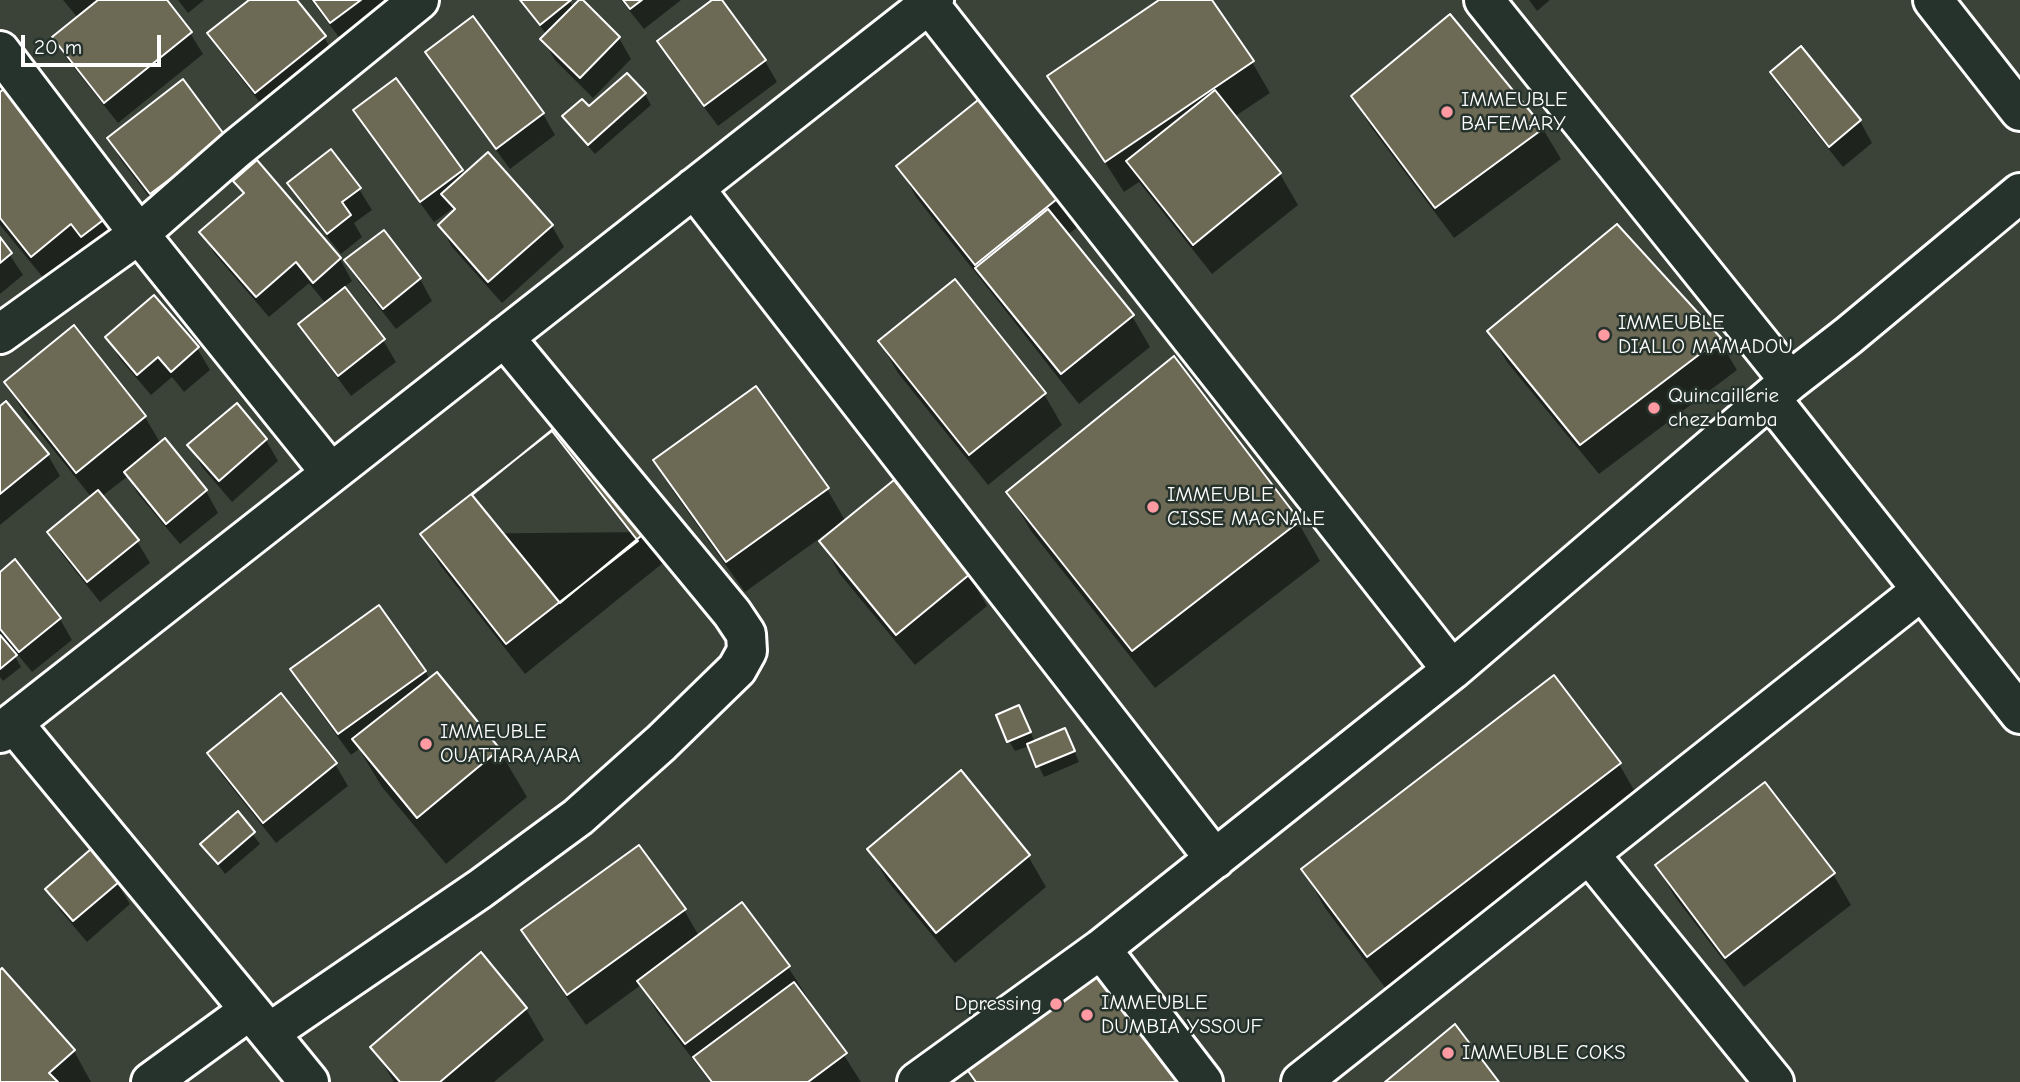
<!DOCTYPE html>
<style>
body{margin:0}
#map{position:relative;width:2020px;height:1082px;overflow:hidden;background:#3b4339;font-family:"Comic Neue",sans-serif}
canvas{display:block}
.scale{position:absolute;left:21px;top:35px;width:140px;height:32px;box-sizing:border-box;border:4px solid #fff;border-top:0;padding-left:9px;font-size:21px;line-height:24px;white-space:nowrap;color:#fff;-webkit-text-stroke:5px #26332d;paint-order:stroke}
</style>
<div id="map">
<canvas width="2020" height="1082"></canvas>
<div class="scale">20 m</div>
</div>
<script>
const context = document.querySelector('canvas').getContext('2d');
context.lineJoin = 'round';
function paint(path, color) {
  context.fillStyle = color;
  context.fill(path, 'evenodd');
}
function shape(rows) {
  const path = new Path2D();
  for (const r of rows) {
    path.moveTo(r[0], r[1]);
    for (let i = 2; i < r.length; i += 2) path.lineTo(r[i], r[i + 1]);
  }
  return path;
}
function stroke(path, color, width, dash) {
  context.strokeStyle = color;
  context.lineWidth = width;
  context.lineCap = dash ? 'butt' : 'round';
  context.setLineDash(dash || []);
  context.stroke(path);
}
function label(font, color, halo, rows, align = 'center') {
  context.font = font + ' "Comic Neue",sans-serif';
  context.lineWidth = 5;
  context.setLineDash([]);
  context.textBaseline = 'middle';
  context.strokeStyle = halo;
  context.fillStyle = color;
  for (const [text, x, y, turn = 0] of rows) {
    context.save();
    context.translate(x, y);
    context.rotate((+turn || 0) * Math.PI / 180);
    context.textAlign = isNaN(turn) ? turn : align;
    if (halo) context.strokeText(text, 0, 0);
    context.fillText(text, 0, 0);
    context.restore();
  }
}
paint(shape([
 [63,0,164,0,190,33,203,54,118,123,67,59,54,37,78,18],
 [178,0,204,0,188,13],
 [251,0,295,0,324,37,336,58,268,113,222,54,210,33],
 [311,0,402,0,344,44],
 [520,0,569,0,574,8,619,38,631,59,593,98,555,60,543,39,547,35],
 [621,0,681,0,644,29],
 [715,0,720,0,765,61,777,82,718,126,671,63,659,41],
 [1162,0,1210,0,1252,62,1270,93,1234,117,1280,174,1298,205,1212,274,1139,182,1124,192,1050,76],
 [1529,0,1550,0,1537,11],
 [472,18,543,114,555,135,510,169,439,73,427,52],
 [1801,49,1860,121,1872,143,1843,167,1784,93,1772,72],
 [627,75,645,94,651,105,595,154,571,127,565,117,589,109],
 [395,81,464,176,552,226,564,247,502,303,452,247,440,225,454,212,452,209,434,222,368,132,355,110],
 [0,94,135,239,50,286,0,225],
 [1353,96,1543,129,1561,159,1454,238,1371,127],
 [109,138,225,138,163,215,121,160],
 [899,166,1060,196,1078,227,1067,235,1132,316,1150,347,1079,404,916,197],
 [236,181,340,259,352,281,343,288,383,340,396,362,351,396,313,345,300,324,326,304,309,283,269,317,214,253,202,232,244,196],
 [290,184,359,189,372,210,354,223,362,237,341,254,302,205],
 [1617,226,1719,340,1737,370,1599,474,1507,362,1489,331],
 [383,232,420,279,432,301,396,329,359,282,347,261],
 [0,240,23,275,0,294],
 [108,338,197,348,210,370,184,392,172,377,151,395,120,359],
 [880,342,1044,394,1062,425,988,485,898,373],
 [6,382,145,417,161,444,165,441,206,491,218,513,180,544,138,494,128,476,101,497,137,541,150,563,100,602,61,553,49,532,92,498,24,413],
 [0,409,48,455,60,476,0,525],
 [266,440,278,461,232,502,202,467,190,445],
 [655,460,827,489,846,522,894,483,969,575,987,606,915,665,839,573,822,542,843,525,841,523,745,592,673,491],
 [1009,493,1298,522,1320,561,1155,688,1031,531],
 [646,532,663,563,525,674,440,565,422,534],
 [14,562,60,619,72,640,32,672,14,650,12,651,21,667,3,681,0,677,0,574],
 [292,669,425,671,430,680,499,750,527,797,446,864,382,787,359,749,351,755,304,690],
 [1025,718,1035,743,1070,741,1079,762,1044,777,1029,746,1015,751,1009,741],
 [209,754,335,764,348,786,276,843,222,775],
 [1619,764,1641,802,1390,994,1325,908,1303,869],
 [1765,784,1833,874,1851,905,1744,987,1675,897,1657,866],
 [237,814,260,844,225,874,203,844],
 [869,849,1028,856,1046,887,955,963,887,880],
 [117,883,130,904,87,942,60,910,47,889],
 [684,910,699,936,788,967,861,1082,710,1082,657,1012,641,985,586,1025,541,961,523,931],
 [481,955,526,1009,544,1040,494,1082,394,1082,373,1047],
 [2,970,74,1051,91,1082,0,1082,0,972]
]), '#0007');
const building = shape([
 [98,0,167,0,192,32,104,103,52,37,98,0],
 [249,0,297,0,326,36,255,93,207,33,249,0],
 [313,0,361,0,330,23,313,0],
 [520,0,571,0,540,25,520,0],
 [579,0,583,0,620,37,580,78,540,39,579,0],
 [623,0,642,0,630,9,623,0],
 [712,0,722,0,766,60,704,106,657,41,712,0],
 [1159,0,1212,0,1254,61,1105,162,1047,76,1159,0],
 [1450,14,1544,128,1435,208,1351,96,1450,14],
 [473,16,544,113,496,149,425,52,473,16],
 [1801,46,1861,120,1829,147,1770,72,1801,46],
 [627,73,646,93,588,145,562,116,582,99,589,106,627,73],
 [396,78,463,170,420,202,353,110,396,78],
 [16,79,119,208,81,237,71,224,31,257,0,218,0,92,16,79],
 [183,79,226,137,150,194,107,138,183,79],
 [1215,90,1281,173,1193,245,1126,161,1215,90],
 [983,96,1062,195,975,265,896,166,983,96],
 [331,149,361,188,342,202,351,215,327,234,287,183,331,149],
 [488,152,553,225,488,282,438,225,455,209,441,194,488,152],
 [257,160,341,258,313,283,296,262,256,297,199,232,244,193,233,181,257,160],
 [1048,209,1134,315,1061,374,975,268,1048,209],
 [1617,224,1721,338,1580,445,1487,331,1617,224],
 [384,230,421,278,383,309,344,260,384,230],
 [0,237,12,253,0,263,0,237],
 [955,279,1046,393,969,455,878,341,955,279],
 [345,287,385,339,338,376,298,324,345,287],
 [154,295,199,347,171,372,158,357,137,375,105,337,154,295],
 [74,325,146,416,76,473,4,382,74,325],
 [1174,356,1300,521,1132,651,1006,492,1174,356],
 [756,386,829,488,726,562,653,460,756,386],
 [6,401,49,454,0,494,0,406,6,401],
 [237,403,267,439,219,481,187,445,237,403],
 [559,424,647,531,560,603,472,495,559,424],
 [552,431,638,541,506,644,420,534,552,431],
 [165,438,207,490,166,524,124,472,165,438],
 [894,480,970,574,896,635,819,541,894,480],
 [98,490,139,540,87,582,47,532,98,490],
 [15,559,61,618,19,652,0,629,0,572,15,559],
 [379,605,426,671,338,734,290,669,379,605],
 [0,635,17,655,0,669,0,635],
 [437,672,500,749,417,818,352,739,437,672],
 [1554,675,1621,763,1367,957,1301,869,1554,675],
 [281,693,337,763,263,823,207,753,281,693],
 [1019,705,1031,732,1007,742,996,715,1019,705],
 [1065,728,1075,751,1036,767,1027,744,1065,728],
 [961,770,1030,855,936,933,867,849,961,770],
 [1765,782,1835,873,1725,958,1655,865,1765,782],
 [238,811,255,832,218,864,200,844,238,811],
 [639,845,686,909,567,995,521,930,639,845],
 [91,849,119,882,73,921,45,889,91,849],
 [742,902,790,966,685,1044,637,981,742,902],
 [481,952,527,1008,440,1082,400,1082,370,1047,481,952],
 [1102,962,1189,1082,976,1082,966,1068,1102,962],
 [2,968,75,1050,49,1073,58,1082,0,1082,0,970,2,968],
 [794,982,847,1053,808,1082,712,1082,693,1057,794,982],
 [1455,1024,1499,1082,1385,1082,1455,1024]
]);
paint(building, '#6c6955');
stroke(building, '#fff', 2);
const minor = shape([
 [1484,0,1790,381],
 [929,4,1452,670],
 [0,51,139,234,331,473],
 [694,188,1215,859],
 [0,334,139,234,236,149,419,0],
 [1771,399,2020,714],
 [13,723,269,1033],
 [0,733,934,0],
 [1589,854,1774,1082],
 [1101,949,1203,1082],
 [151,1082,250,1010],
 [309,1082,269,1033,480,889,578,817,661,743,737,669,747,651,746,634,732,613,504,337],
 [917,1082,1101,949,1452,670,1790,381,1848,336,2020,193],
 [1301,1082,1922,590]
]);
const secondary = shape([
 [1933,0,2020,111]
]);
stroke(minor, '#fff', 44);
stroke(secondary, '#fff', 44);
stroke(minor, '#26332d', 38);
stroke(secondary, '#26332d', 38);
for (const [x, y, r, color] of [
 [1447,112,7,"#ff9aa2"],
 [1604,335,7,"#ff9aa2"],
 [1654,408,7,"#ff9aa2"],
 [1153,507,7,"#ff9aa2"],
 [426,744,7,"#ff9aa2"],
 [1056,1004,7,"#ff9aa2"],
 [1087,1015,7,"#ff9aa2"],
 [1448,1053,7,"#ff9aa2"]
]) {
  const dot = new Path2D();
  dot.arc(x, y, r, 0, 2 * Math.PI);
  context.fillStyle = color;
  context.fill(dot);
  stroke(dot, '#26332d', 2.5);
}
label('21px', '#fff', '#26332d', [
 ["IMMEUBLE",1461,100],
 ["BAFEMARY",1461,124],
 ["IMMEUBLE",1618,323],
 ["DIALLO MAMADOU",1618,347],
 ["Quincaillerie",1668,396],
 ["chez bamba",1668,420],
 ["IMMEUBLE",1167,495],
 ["CISSE MAGNALE",1167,519],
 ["IMMEUBLE",440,732],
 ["OUATTARA/ARA",440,756],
 ["IMMEUBLE",1101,1003],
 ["DUMBIA YSSOUF",1101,1027],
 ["Dpressing",1042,1004,"right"],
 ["IMMEUBLE COKS",1462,1053]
], 'left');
</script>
